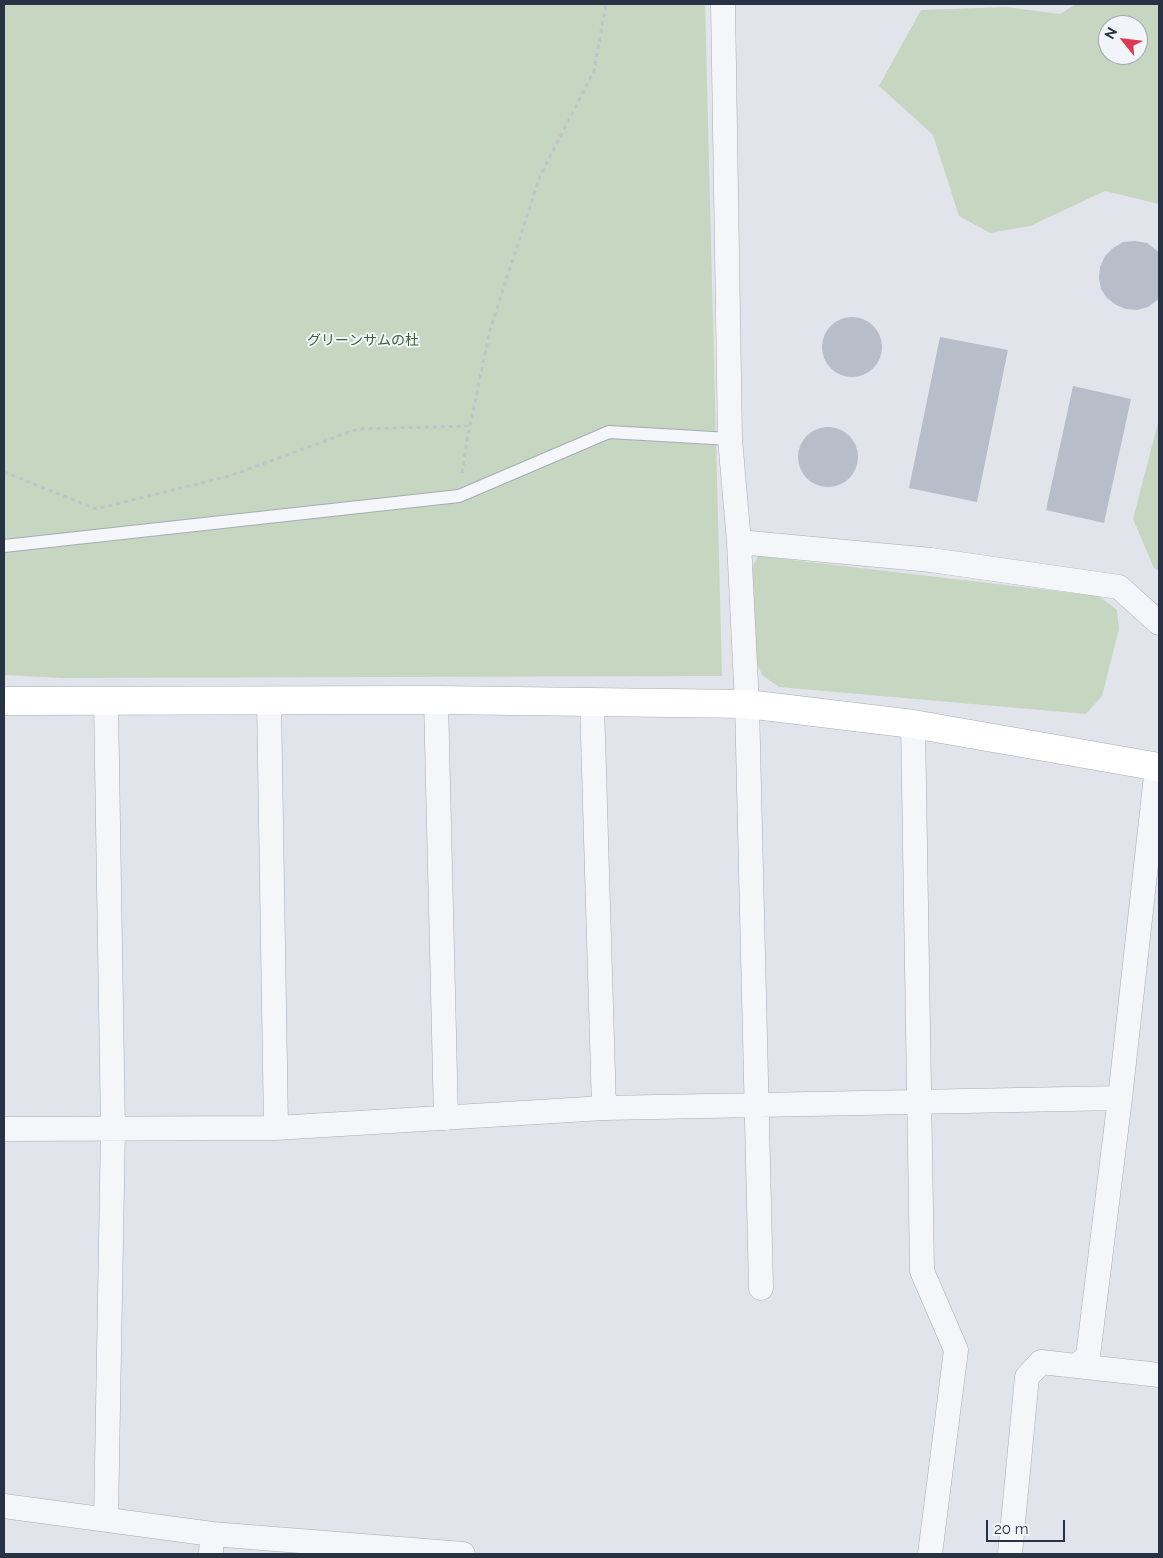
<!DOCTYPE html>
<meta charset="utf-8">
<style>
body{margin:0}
#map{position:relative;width:1163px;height:1558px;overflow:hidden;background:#e1e5eb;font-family:Raleway,sans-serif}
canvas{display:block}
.frame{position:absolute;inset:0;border:5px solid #273245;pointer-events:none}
.north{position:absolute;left:1098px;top:15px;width:50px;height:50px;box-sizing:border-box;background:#f1f4f8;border:1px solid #a0a6b0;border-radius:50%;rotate:299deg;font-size:14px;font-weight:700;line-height:20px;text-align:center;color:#273245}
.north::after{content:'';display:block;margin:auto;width:18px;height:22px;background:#de3853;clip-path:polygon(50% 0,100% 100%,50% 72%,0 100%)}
.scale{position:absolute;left:986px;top:1520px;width:79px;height:22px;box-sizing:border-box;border:2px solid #273245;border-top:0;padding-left:6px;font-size:15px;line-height:18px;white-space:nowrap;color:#273245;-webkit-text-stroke:4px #f1f4f8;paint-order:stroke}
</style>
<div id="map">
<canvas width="1163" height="1558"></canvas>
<div class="frame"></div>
<div class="north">N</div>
<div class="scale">20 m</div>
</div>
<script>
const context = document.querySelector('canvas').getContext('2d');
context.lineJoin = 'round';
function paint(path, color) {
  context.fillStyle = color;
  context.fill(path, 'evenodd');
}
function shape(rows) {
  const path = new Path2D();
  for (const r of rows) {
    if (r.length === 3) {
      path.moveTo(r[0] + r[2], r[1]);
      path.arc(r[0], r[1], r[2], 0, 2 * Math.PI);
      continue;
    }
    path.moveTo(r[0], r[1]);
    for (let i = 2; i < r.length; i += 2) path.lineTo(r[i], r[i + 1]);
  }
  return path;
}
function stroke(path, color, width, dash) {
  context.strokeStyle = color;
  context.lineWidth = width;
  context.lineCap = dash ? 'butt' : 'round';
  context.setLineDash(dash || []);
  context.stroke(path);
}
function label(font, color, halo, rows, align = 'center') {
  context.font = font + ' Raleway,"Noto Sans JP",sans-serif';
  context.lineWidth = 4;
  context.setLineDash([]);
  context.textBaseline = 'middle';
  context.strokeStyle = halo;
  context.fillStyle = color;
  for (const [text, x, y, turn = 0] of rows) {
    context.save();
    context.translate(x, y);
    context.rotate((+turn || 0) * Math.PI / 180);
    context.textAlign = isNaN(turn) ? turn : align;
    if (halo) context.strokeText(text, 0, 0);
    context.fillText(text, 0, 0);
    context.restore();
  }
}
paint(shape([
 [4,4,705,4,722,676,63,678,4,675],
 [1076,4,1159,4,1159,204,1105,191,1030,226,990,233,959,216,933,135,879,86,921,10,1006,7,1060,14],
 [1108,25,1138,25,1138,55,1108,55],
 [1159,419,1159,571,1154,568,1133,519],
 [758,556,1099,596,1117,610,1119,629,1102,696,1086,714,779,687,762,675,756,661,751,570]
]), '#c6d6c1');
paint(shape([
 [1135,241,1147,243,1159,252,1159,299,1148,307,1137,310,1126,309,1116,305,1107,298,1101,289,1099,278,1100,267,1105,256,1113,248,1123,242],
 [852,347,30],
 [940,337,1008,350,977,502,909,488],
 [1073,386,1131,399,1104,523,1046,510],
 [828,457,30]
]), '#b7beca');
const lane = shape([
 [4,546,459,496,609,432,730,439]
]);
const street = shape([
 [723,4,730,439,739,542,747,704,761,1288],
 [739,542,931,560,1119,587,1159,623],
 [436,700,446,1118],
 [269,701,276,1128],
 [106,702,113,1129,106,1519],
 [592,703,604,1108],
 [913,724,922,1271,956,1350,930,1554],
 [4,1129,276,1128,604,1108,1120,1098],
 [1077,1366,1159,1375],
 [4,1506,212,1534,463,1554],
 [211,1554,212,1534],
 [1010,1554,1027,1377,1041,1362,1077,1366,1088,1356,1120,1098,1157,767]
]);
const secondary = shape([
 [4,701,436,700,747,704,913,724,1159,767]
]);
stroke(lane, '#a5acb6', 14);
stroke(street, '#a5acb6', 25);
stroke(secondary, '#a5acb6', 29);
stroke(shape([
 [4,472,96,509,229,476,358,429,469,426],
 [462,473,467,440,490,330,540,176,594,71,606,4]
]), '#bfc3ca', 3, [4, 4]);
stroke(lane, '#f4f6f9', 12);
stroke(street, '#f4f6f9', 24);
stroke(secondary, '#fff', 28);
label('14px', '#3c6233', '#f1f4f8', [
 ["グリーンサムの杜",363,341]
]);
</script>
